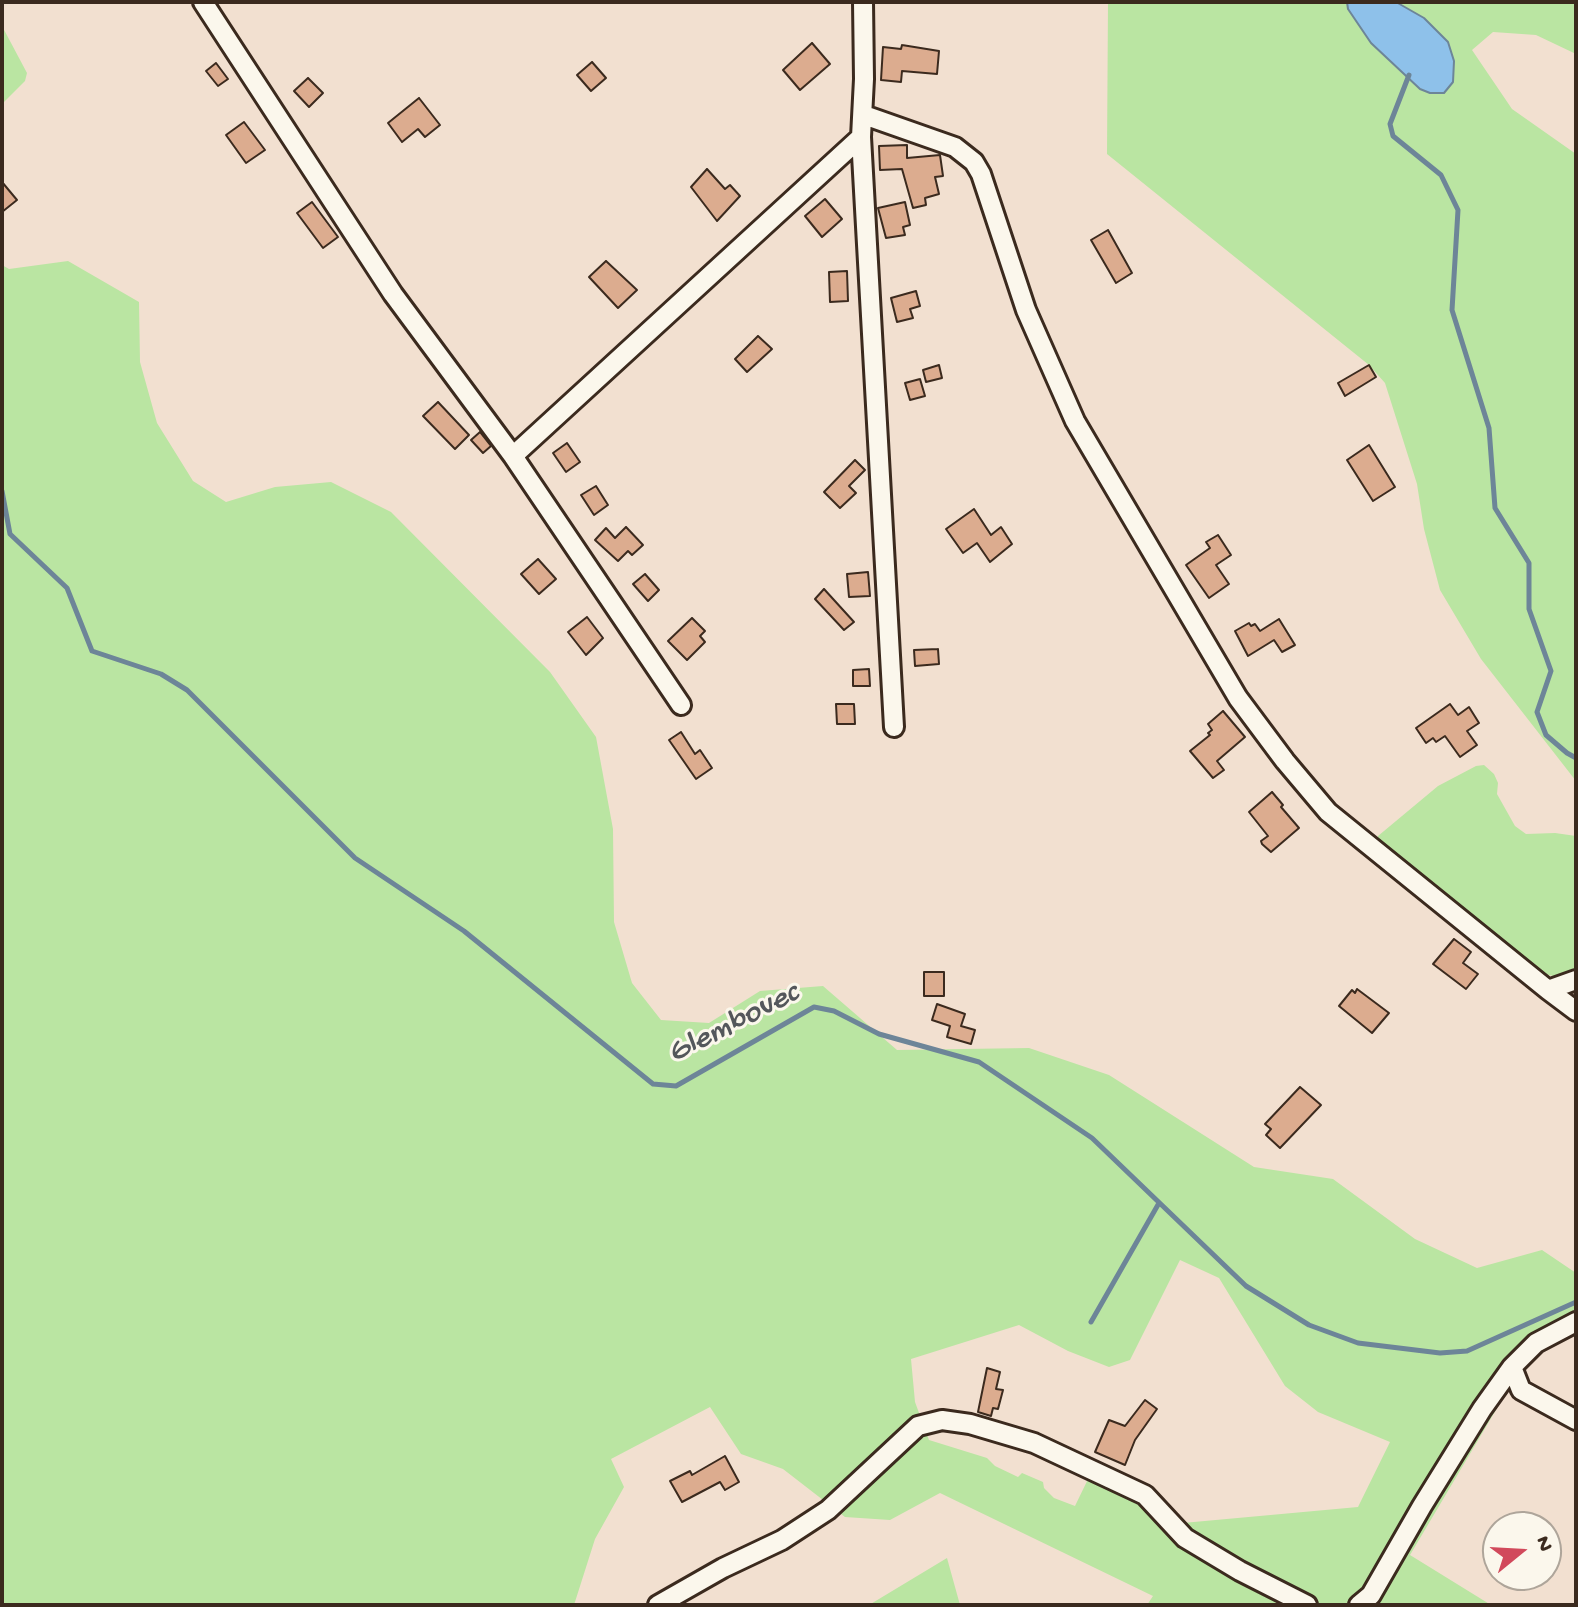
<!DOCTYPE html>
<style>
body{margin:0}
#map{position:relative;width:1578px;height:1607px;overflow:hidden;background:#f2e0d0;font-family:"Gochi Hand",sans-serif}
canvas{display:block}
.frame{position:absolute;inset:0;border:4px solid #3b2a1e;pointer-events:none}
.north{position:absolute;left:1482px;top:1511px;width:80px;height:80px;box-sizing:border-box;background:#fbf7ec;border:2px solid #aea59a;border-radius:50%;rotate:72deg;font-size:22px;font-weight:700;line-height:32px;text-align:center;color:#3b2a1e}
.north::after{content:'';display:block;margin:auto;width:28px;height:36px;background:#d1495b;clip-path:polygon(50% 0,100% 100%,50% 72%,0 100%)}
</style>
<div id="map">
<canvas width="1578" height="1607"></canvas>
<div class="frame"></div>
<div class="north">N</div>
</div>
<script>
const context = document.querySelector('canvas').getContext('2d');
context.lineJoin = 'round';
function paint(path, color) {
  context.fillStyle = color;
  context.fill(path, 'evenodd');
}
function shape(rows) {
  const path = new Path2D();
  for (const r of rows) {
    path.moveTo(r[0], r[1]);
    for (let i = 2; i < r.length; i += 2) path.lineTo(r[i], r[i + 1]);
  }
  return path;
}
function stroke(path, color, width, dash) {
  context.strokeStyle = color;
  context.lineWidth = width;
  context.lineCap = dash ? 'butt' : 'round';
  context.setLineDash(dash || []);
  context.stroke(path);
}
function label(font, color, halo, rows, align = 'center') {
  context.font = font + ' "Gochi Hand",sans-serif';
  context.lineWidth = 6;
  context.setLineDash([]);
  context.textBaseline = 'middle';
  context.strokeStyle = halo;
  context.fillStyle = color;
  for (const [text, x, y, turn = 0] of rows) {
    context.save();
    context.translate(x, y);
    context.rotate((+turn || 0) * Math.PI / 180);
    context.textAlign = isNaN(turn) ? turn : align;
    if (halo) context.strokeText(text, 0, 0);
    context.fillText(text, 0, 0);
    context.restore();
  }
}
paint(shape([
 [1108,2,1347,2,1348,9,1420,89,1430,93,1444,93,1424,18,1396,2,1576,2,1576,54,1536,35,1493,32,1472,50,1512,109,1576,154,1576,781,1481,659,1440,590,1424,529,1417,484,1385,383,1369,365,1107,154],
 [2,26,27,73,25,81,2,104],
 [68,261,139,302,140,362,157,423,193,481,226,502,275,487,331,482,391,512,550,672,596,737,613,829,614,922,632,983,661,1020,709,1023,760,991,823,986,897,1050,1029,1048,1109,1075,1254,1167,1333,1179,1415,1239,1477,1268,1542,1250,1576,1273,1576,1327,1542,1345,1522,1366,1410,1555,1491,1605,1147,1605,1153,1596,940,1493,890,1520,845,1517,783,1469,741,1454,710,1407,611,1459,624,1487,595,1539,574,1605,2,1605,2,265,9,269],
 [1180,1260,1219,1278,1285,1386,1318,1412,1390,1442,1358,1507,1161,1525,1156,1517,1139,1500,1090,1475,1075,1506,1054,1498,1044,1488,1043,1482,1022,1473,1018,1477,995,1466,987,1458,929,1440,915,1402,911,1359,1019,1325,1068,1351,1109,1367,1130,1360],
 [1484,765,1494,774,1498,783,1497,794,1515,826,1526,834,1555,833,1576,836,1576,971,1553,976,1533,971,1377,843,1378,836,1438,786,1476,766],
 [947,1558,960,1605,869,1605]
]), '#bae5a2');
const water = shape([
 [1347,2,1396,2,1424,18,1448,42,1454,61,1453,82,1444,93,1430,93,1420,89,1371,43,1348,9,1347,2]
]);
paint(water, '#8ec1ea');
stroke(water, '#6d8598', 2);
stroke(shape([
 [1409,75,1390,124,1393,136,1441,175,1458,210,1452,310,1489,428,1495,508,1529,563,1529,609,1551,671,1537,712,1546,735,1567,753,1576,758],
 [2,491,10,534,67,588,92,651,161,674,187,690,355,858,464,931,653,1084,676,1086,814,1007,834,1011,879,1034,979,1062,1092,1138,1246,1286,1309,1325,1358,1343,1440,1353,1467,1351,1576,1302],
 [1091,1322,1159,1203]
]), '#6d8598', 5);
const building = shape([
 [812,43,830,64,800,90,783,70,812,43],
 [902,45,939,51,937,74,902,71,901,82,881,80,883,47,901,49,902,45],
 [592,62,606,78,591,91,577,75,592,62],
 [216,63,228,79,218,86,206,71,216,63],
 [308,78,323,93,309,107,294,91,308,78],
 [419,98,440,125,425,137,418,129,402,142,388,123,419,98],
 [244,122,265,150,246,163,226,135,244,122],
 [907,145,907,158,940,155,943,176,935,177,939,194,925,198,926,205,913,208,902,169,880,170,879,146,907,145],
 [707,169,725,189,730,185,740,196,717,221,691,187,707,169],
 [2,182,17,200,2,212,2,182],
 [825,199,842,219,822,237,805,216,825,199],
 [312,202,338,237,323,248,297,213,312,202],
 [905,202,910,225,903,227,905,235,886,238,878,208,905,202],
 [1108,230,1132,273,1116,283,1091,240,1108,230],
 [606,261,637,290,618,308,589,277,606,261],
 [847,271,848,301,830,302,829,272,847,271],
 [916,291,920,306,910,309,913,318,897,322,891,298,916,291],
 [758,336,772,349,747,372,735,359,758,336],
 [939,365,942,378,926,382,923,370,939,365],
 [1369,365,1376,377,1345,396,1338,383,1369,365],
 [920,379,925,396,910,400,905,383,920,379],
 [438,402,469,435,455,449,423,416,438,402],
 [480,432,491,446,483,453,471,440,480,432],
 [567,443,580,462,566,472,553,453,567,443],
 [1369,445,1395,487,1373,501,1347,460,1369,445],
 [855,460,865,470,849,486,856,493,840,508,824,492,855,460],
 [596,486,608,505,594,515,581,495,596,486],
 [974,509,991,535,1001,527,1012,544,990,562,977,543,963,553,946,529,974,509],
 [626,527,643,545,632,555,628,551,618,561,595,540,606,528,615,538,626,527],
 [1218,535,1231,555,1216,565,1229,584,1209,598,1186,565,1210,548,1206,542,1218,535],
 [538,559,556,579,539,594,521,574,538,559],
 [868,572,870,596,849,597,847,574,868,572],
 [645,574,659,590,648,601,633,584,645,574],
 [824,589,854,622,844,630,815,599,824,589],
 [587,617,603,638,586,655,568,632,587,617],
 [692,618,705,631,700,636,705,642,687,660,668,641,692,618],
 [1279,619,1295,645,1282,652,1274,640,1248,656,1235,631,1249,623,1251,626,1255,624,1260,631,1279,619],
 [938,649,939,664,915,666,914,650,938,649],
 [869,669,870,686,853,686,853,670,869,669],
 [836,704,854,704,855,724,837,724,836,704],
 [1450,704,1458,715,1469,707,1479,723,1467,731,1477,745,1460,757,1445,736,1436,742,1433,738,1426,743,1416,728,1450,704],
 [1223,711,1245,737,1217,761,1224,770,1213,778,1190,751,1210,735,1208,733,1212,730,1208,724,1223,711],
 [681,732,695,754,700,750,712,768,696,779,669,740,681,732],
 [1272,792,1283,805,1281,807,1299,828,1271,852,1262,844,1261,841,1268,836,1249,812,1272,792],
 [1454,939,1471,952,1463,963,1478,974,1466,989,1433,964,1454,939],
 [924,972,944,972,944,996,924,996,924,972],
 [1357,989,1389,1013,1372,1033,1339,1006,1352,990,1355,993,1357,989],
 [937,1004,965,1014,961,1026,975,1030,971,1044,947,1037,950,1026,932,1020,937,1004],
 [1300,1087,1321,1105,1280,1148,1266,1135,1271,1129,1265,1124,1300,1087],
 [987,1368,1000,1372,996,1389,1003,1390,998,1409,993,1408,991,1416,978,1412,987,1368],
 [1145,1400,1157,1409,1135,1440,1125,1465,1095,1452,1109,1420,1125,1426,1145,1400],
 [725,1456,739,1482,725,1490,720,1482,682,1502,670,1481,690,1471,692,1475,725,1456]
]);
paint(building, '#dcac8f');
stroke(building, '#3b2a1e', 2);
const minor = shape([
 [203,2,393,294,513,456,681,705],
 [863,2,864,79,861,137,894,727],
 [864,115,955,147,974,162,981,174,1026,310,1075,421,1238,698,1285,761,1328,812,1548,990],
 [513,456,861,137],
 [1576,980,1548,990,1576,1011],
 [1576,1322,1536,1343,1512,1367,1521,1390,1576,1420],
 [658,1605,723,1568,782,1540,828,1510,918,1426,942,1420,970,1424,1034,1443,1145,1495,1185,1538,1240,1571,1307,1605],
 [1359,1605,1371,1595,1422,1506,1482,1409,1512,1367]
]);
stroke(minor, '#3b2a1e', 24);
stroke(minor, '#fbf7ec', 18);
label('italic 32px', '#54575b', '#fbf7ec', [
 ["Glembovec",734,1025,-27]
]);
</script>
